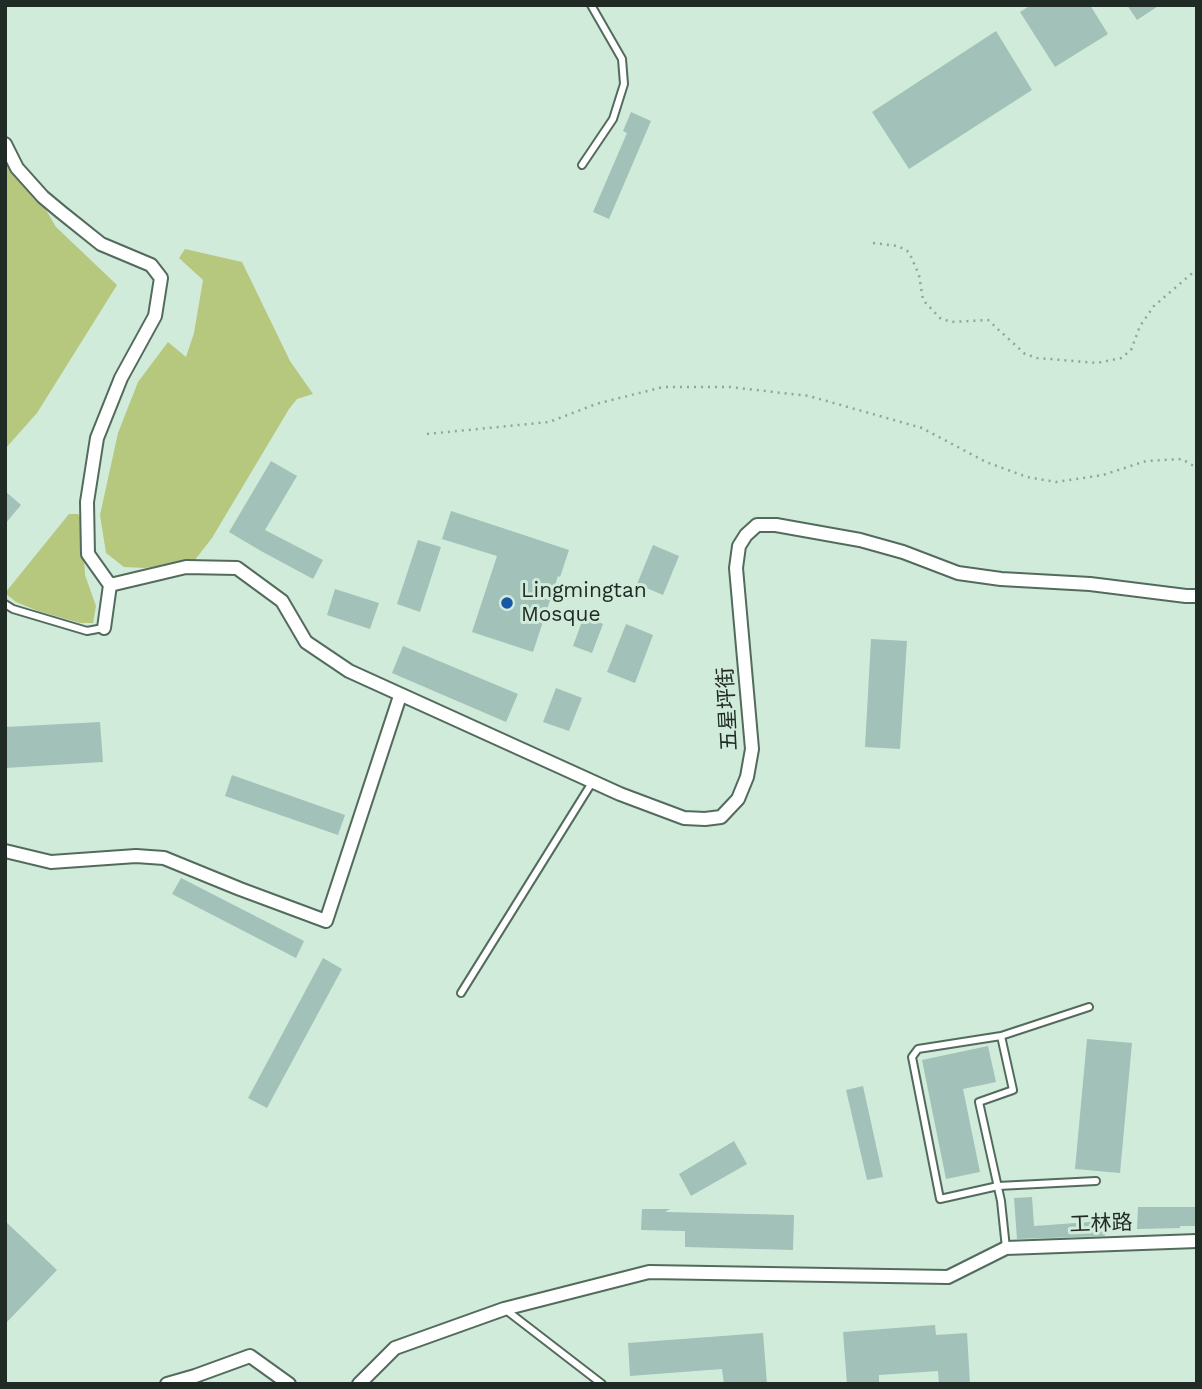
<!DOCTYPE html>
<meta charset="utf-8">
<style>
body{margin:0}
#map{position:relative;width:1202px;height:1389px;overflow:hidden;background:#d0ebda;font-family:"Work Sans",sans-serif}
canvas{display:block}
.frame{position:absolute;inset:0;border:7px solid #212b25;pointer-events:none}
</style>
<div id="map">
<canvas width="1202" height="1389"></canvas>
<div class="frame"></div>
</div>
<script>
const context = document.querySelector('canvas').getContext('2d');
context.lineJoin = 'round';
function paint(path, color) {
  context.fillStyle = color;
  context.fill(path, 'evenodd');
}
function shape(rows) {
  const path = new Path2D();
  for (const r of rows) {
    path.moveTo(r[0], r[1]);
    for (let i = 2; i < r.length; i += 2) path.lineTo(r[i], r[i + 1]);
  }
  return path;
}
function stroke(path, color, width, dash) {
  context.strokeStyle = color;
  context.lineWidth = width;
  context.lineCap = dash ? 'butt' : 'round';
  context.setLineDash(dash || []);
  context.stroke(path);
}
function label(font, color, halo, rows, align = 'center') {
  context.font = font + ' "Work Sans","Noto Sans SC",sans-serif';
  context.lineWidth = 6;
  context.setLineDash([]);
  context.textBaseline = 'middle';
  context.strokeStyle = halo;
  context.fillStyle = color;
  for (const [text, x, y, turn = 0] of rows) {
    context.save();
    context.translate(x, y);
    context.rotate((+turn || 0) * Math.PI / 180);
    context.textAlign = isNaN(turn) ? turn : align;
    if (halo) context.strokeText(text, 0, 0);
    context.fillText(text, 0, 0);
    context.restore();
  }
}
paint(shape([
 [5,147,35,191,56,227,117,285,37,413,5,449],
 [185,249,242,262,290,361,313,394,297,399,289,409,212,538,194,561,145,568,124,567,106,553,100,515,118,433,138,382,168,342,186,357,194,333,203,280,179,258],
 [69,514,78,514,82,520,85,575,96,606,93,623,80,623,38,611,16,602,5,593]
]), '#b6c77e');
paint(shape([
 [1031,5,1090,5,1108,34,1055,67,1020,12],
 [1127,5,1160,5,1137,20],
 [996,31,1032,90,909,169,872,112],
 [631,112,651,121,609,219,593,212,627,133,623,131],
 [271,461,297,476,265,530,323,560,313,579,261,551,229,532],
 [5,491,21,505,5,524],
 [451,511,569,550,560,577,558,576,533,652,472,632,497,556,442,539],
 [418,540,441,547,420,612,397,604],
 [653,545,679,556,663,595,637,584],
 [335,589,379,603,370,629,327,615],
 [584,616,603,624,592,653,573,646],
 [626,624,653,635,635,683,607,672],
 [871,639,907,641,900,749,865,747],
 [403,646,518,694,506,722,392,673],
 [556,688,582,698,569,731,543,722],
 [100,722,103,762,5,768,5,727],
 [232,775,345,815,338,835,225,796],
 [181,878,304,941,296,958,172,894],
 [323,958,342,969,267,1108,248,1098],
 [1087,1039,1132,1043,1120,1173,1075,1169],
 [988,1046,996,1082,963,1089,980,1172,946,1179,922,1060],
 [863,1086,883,1177,867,1180,846,1090],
 [734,1141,747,1164,691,1196,679,1174],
 [1032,1197,1034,1226,1104,1221,1105,1236,1017,1239,1014,1198],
 [1138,1207,1197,1207,1197,1226,1180,1226,1180,1228,1137,1229],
 [642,1209,670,1209,665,1212,794,1215,793,1250,685,1247,685,1231,641,1230],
 [5,1221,57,1270,5,1324],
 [935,1325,936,1335,967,1333,970,1384,939,1384,938,1371,879,1375,879,1384,847,1384,843,1332],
 [763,1333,767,1384,724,1384,722,1369,630,1376,628,1343]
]), '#a1c1b9');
const service = shape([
 [582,165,613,119,624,84,622,59,591,5],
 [5,604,13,609,87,631,103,628],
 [461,993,593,781],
 [1089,1007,1001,1036,918,1049,912,1057,940,1199,998,1186,1096,1181],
 [1001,1036,1013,1090,979,1102,1001,1201,1006,1248],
 [506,1310,602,1384]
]);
const minor = shape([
 [5,144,17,168,43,197,61,212,101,244,151,265,161,278,155,316,121,378,97,438,87,502,88,554,110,585,104,628],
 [110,585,186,567,237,568,282,601,306,642,349,671,620,794,684,818,705,819,721,817,738,799,747,777,752,749,736,568,739,546,746,535,757,525,776,525,860,540,903,552,958,573,1001,579,1090,584,1186,596,1197,596],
 [5,851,51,862,136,856,164,858,240,889,326,921,400,696],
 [167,1384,195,1376,250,1356,289,1384],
 [359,1384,395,1348,504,1309,649,1272,948,1277,1006,1248,1197,1241]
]);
stroke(service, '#536b5d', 10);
stroke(minor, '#536b5d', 16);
stroke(shape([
 [873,243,898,246,909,252,919,275,923,300,940,318,951,322,988,320,1025,354,1037,358,1097,363,1121,358,1131,350,1140,326,1154,306,1197,269],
 [427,434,549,422,596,404,663,387,730,387,809,396,922,428,986,462,1027,477,1056,482,1103,475,1146,461,1182,459,1197,468]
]), '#90a598', 2.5, [2, 5]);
stroke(service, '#fff', 6);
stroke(minor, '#fff', 12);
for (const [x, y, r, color] of [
 [507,603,7,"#1857a8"]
]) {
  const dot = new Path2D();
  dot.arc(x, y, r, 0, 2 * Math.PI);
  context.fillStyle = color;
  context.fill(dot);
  stroke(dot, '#d0ebda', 2.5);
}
label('21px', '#212b25', '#d0ebda', [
 ["Lingmingtan",521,591],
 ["Mosque",521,615]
], 'left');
label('21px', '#212b25', '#d0ebda', [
 ["五星坪街",728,709,-93],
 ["工林路",1101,1224,-2]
]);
</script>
